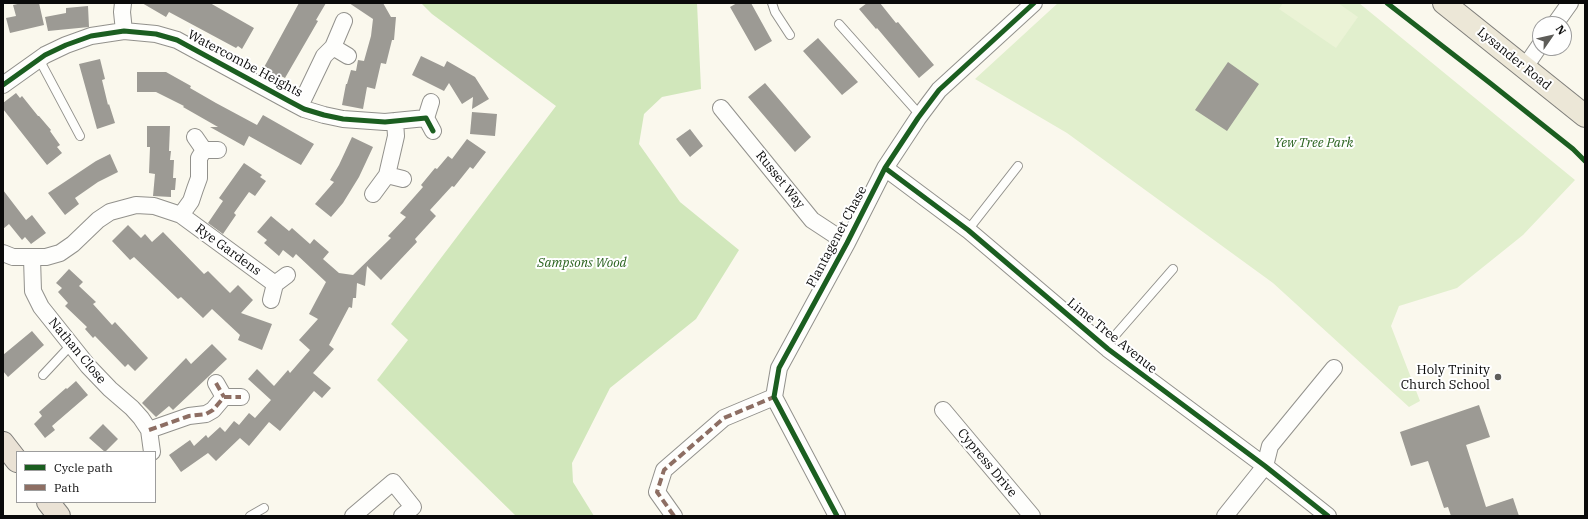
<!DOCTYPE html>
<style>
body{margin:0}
#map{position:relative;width:1588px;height:519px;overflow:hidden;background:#faf8ed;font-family:"IBM Plex Serif",serif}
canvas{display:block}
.frame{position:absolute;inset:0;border:4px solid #0a0a0a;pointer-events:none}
.legend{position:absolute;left:16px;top:451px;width:140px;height:52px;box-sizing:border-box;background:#fff;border:1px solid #9d9d9d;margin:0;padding:5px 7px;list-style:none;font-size:12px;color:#0a0a0a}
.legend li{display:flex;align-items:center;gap:8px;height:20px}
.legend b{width:20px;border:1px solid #9d9d9d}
.north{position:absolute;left:1532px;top:16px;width:40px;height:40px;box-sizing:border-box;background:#fff;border:1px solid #9d9d9d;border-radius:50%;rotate:56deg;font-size:11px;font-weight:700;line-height:16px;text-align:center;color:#0a0a0a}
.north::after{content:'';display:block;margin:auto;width:14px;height:18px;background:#5e5d59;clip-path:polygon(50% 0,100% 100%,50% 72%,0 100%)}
</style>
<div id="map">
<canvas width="1588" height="519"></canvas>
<div class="frame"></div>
<ul class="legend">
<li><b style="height:5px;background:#1b5e20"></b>Cycle path</li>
<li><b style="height:5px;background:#8d6e63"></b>Path</li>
</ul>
<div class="north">N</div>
</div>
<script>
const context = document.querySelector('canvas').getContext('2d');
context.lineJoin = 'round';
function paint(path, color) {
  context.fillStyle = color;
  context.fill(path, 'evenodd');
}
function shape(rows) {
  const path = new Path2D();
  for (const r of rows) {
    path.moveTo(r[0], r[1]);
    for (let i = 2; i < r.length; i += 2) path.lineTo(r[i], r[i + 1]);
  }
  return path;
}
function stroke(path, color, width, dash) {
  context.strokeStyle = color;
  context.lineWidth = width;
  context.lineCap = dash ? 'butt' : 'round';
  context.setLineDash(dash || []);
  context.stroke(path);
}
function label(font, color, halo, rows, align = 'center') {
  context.font = font + ' "IBM Plex Serif",serif';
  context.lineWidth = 4;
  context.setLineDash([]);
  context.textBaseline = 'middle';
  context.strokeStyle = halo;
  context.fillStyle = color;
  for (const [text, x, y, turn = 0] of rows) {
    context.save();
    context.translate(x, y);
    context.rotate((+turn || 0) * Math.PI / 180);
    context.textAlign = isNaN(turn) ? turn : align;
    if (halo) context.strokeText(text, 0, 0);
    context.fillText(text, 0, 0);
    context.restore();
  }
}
paint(shape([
 [1058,3,1359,3,1575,180,1523,235,1457,288,1399,306,1391,326,1420,401,1409,407,1273,283,1067,133,975,79]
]), '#e1efcd');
paint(shape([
 [421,3,697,3,701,89,662,97,644,114,639,144,680,202,739,250,696,319,610,388,572,463,573,482,594,516,516,516,377,380,408,340,391,324,556,106,432,14]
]), '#d1e7bb');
paint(shape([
 [1283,3,1338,3,1358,17,1336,48,1279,9]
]), '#ebf3d6');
paint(shape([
 [22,3,39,3,44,25,10,33,6,18,16,16,13,5],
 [142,3,210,3,254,28,242,49,238,46,236,48,169,12,166,17],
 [299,3,326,3,316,20,318,21,285,78,281,76,278,80,262,71],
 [349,3,383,3,391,17,396,17,394,40,392,40,386,64,381,63,375,89,367,87,363,109,342,105,346,84,347,84,351,70,356,71,358,60,364,61,371,36,373,19],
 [737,3,751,3,772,41,755,51,730,7],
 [867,3,880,3,896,23,898,22,934,65,919,78,877,28,876,29,859,9],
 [88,6,89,27,48,31,45,17,66,13,66,8],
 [818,38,858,82,842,95,803,51],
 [421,56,444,67,447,61,475,77,489,99,472,109,473,97,462,104,449,83,444,91,412,75],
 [100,59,105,79,102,80,108,105,109,104,115,123,97,129,79,64],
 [1228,62,1259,84,1227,131,1195,110],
 [137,72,166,72,191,86,190,88,216,103,257,125,263,115,314,144,301,165,249,136,244,146,210,127,218,127,183,107,184,106,156,92,137,92],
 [765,83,811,137,795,152,748,97],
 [16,93,20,98,22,96,38,116,39,116,51,130,50,131,60,145,57,147,62,153,47,165,3,109,3,103],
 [472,112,497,114,495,136,470,134],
 [147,126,170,126,169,151,171,151,170,160,174,160,173,178,176,178,175,190,171,190,171,197,153,196,155,174,149,173,150,147,147,147],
 [690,129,703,146,690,157,676,139],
 [352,137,373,147,359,177,343,203,331,217,315,204,334,182,330,180,339,165],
 [467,139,486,152,473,169,470,167,454,187,452,186,430,210,436,216,415,239,417,242,381,280,367,266,365,286,357,283,356,298,353,298,352,308,349,307,329,345,334,349,313,373,331,388,322,398,314,391,280,431,269,422,249,446,240,438,216,461,208,453,181,472,169,455,190,440,194,446,206,435,208,438,220,427,225,432,234,421,239,425,249,413,255,418,271,400,248,379,257,369,274,386,288,370,290,373,310,350,299,340,318,319,309,314,326,282,296,254,293,258,283,250,279,256,264,243,267,240,257,232,271,216,289,231,292,228,310,244,314,239,329,252,323,259,339,273,353,275,391,238,388,236,406,217,400,213,423,187,421,185,435,168,437,169,448,156,452,159],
 [110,154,118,172,98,182,75,198,79,204,65,215,48,193,96,161],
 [244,163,262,175,260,177,266,181,255,196,249,192,234,213,236,215,223,234,208,223,223,201,219,198],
 [3,190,26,220,32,215,46,233,31,244,25,237,22,240,9,224,3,229],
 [128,225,141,238,145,234,152,242,163,232,204,274,208,271,230,293,238,285,253,300,241,313,272,324,262,350,238,340,240,335,212,309,203,318,181,297,178,299,134,257,130,260,112,241],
 [69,269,83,282,79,286,96,302,93,304,112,325,115,322,148,358,135,371,128,364,125,367,95,336,93,338,85,329,87,327,65,306,68,303,58,292,62,288,56,283],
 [32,331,44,345,8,377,3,371,3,355],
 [212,344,227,359,173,410,169,406,156,417,142,403,186,358,191,364],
 [76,381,88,395,52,426,55,430,45,438,34,424,42,416,39,412,66,388,67,389],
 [1479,405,1490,437,1466,445,1486,507,1513,498,1519,516,1451,516,1448,507,1444,508,1428,461,1411,466,1400,432],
 [103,424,118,439,105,452,89,438]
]), '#9c9a94');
const service = shape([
 [772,3,775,12,790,35],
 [839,24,920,115],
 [39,59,80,136],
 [968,230,1018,166],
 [1105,347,1173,269],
 [43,375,71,345],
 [250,516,264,508]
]);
const minor = shape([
 [123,3,122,12,124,31],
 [1555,24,1570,3],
 [333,47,348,56],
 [1525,67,1540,45],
 [3,85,45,55,66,45,91,36,124,31,156,34,177,40,289,101,304,109,324,115,343,119,385,122,426,118,433,131],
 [300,106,324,56,333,47,344,21],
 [721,108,812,220,847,243],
 [426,118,431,102],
 [195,137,204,150],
 [885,168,968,230,1108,349,1265,466,1328,516],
 [387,175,403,179],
 [373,194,387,175,396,136,395,121],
 [181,215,191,201,195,189,199,178,199,158,204,150,218,150],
 [3,253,13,257,46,257,60,253,73,244,98,220,110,212,136,205,154,206,181,215,275,284,271,300],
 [32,258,33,291,41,307,88,366,110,389,132,408,141,418,149,430,152,452],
 [275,284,287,275],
 [216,383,224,397],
 [943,410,1032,516],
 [149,430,189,416,206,414,213,410,224,397,241,397],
 [353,516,393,482,413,507,402,516],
 [674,516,657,492,664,470,724,418,774,397],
 [837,516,774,397,779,368,847,243,885,168,918,118,939,90,1034,3],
 [1225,516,1265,466,1270,446,1334,368]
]);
const primary = shape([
 [1444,3,1585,116]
]);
const trunk = shape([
 [3,443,17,461],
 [48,502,59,516]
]);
stroke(service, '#92918c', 10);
stroke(minor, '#92918c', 18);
stroke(primary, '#7f7e7a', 24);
stroke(trunk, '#7f7e7a', 24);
stroke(service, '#fefefc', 8);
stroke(minor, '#fefefc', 16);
stroke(primary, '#ece7d7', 22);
stroke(trunk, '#eae2d5', 22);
stroke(shape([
 [216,383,224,397],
 [149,430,189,416,206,414,213,410,224,397,241,397],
 [674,516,657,492,664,470,724,418,774,397]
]), '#8d6e63', 4, [8, 4]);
stroke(shape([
 [1387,3,1490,83,1573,149,1585,161],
 [3,85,45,55,66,45,91,36,124,31,156,34,177,40,289,101,304,109,324,115,343,119,385,122,426,118,433,131],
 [885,168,968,230,1108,349,1265,466,1328,516],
 [837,516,774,397,779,368,847,243,885,168,918,118,939,90,1034,3]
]), '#1b5e20', 5);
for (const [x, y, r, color] of [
 [1498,377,4,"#5e5d59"]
]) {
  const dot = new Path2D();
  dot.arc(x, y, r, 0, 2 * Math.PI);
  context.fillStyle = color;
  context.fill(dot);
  stroke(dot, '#fff', 1.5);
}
label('13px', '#0a0a0a', '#fff', [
 ["Lysander Road",1514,59,39],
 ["Watercombe Heights",245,64,28],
 ["Russet Way",780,180,51],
 ["Plantagenet Chase",837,237,-62],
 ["Rye Gardens",228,250,36],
 ["Lime Tree Avenue",1112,336,39],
 ["Nathan Close",77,351,50],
 ["Cypress Drive",987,463,50]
]);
label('italic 13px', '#27611c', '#fff', [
 ["Yew Tree Park",1314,143],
 ["Sampsons Wood",582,263]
]);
label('13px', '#0a0a0a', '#fff', [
 ["Holy Trinity",1490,370],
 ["Church School",1490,385]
], 'right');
</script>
